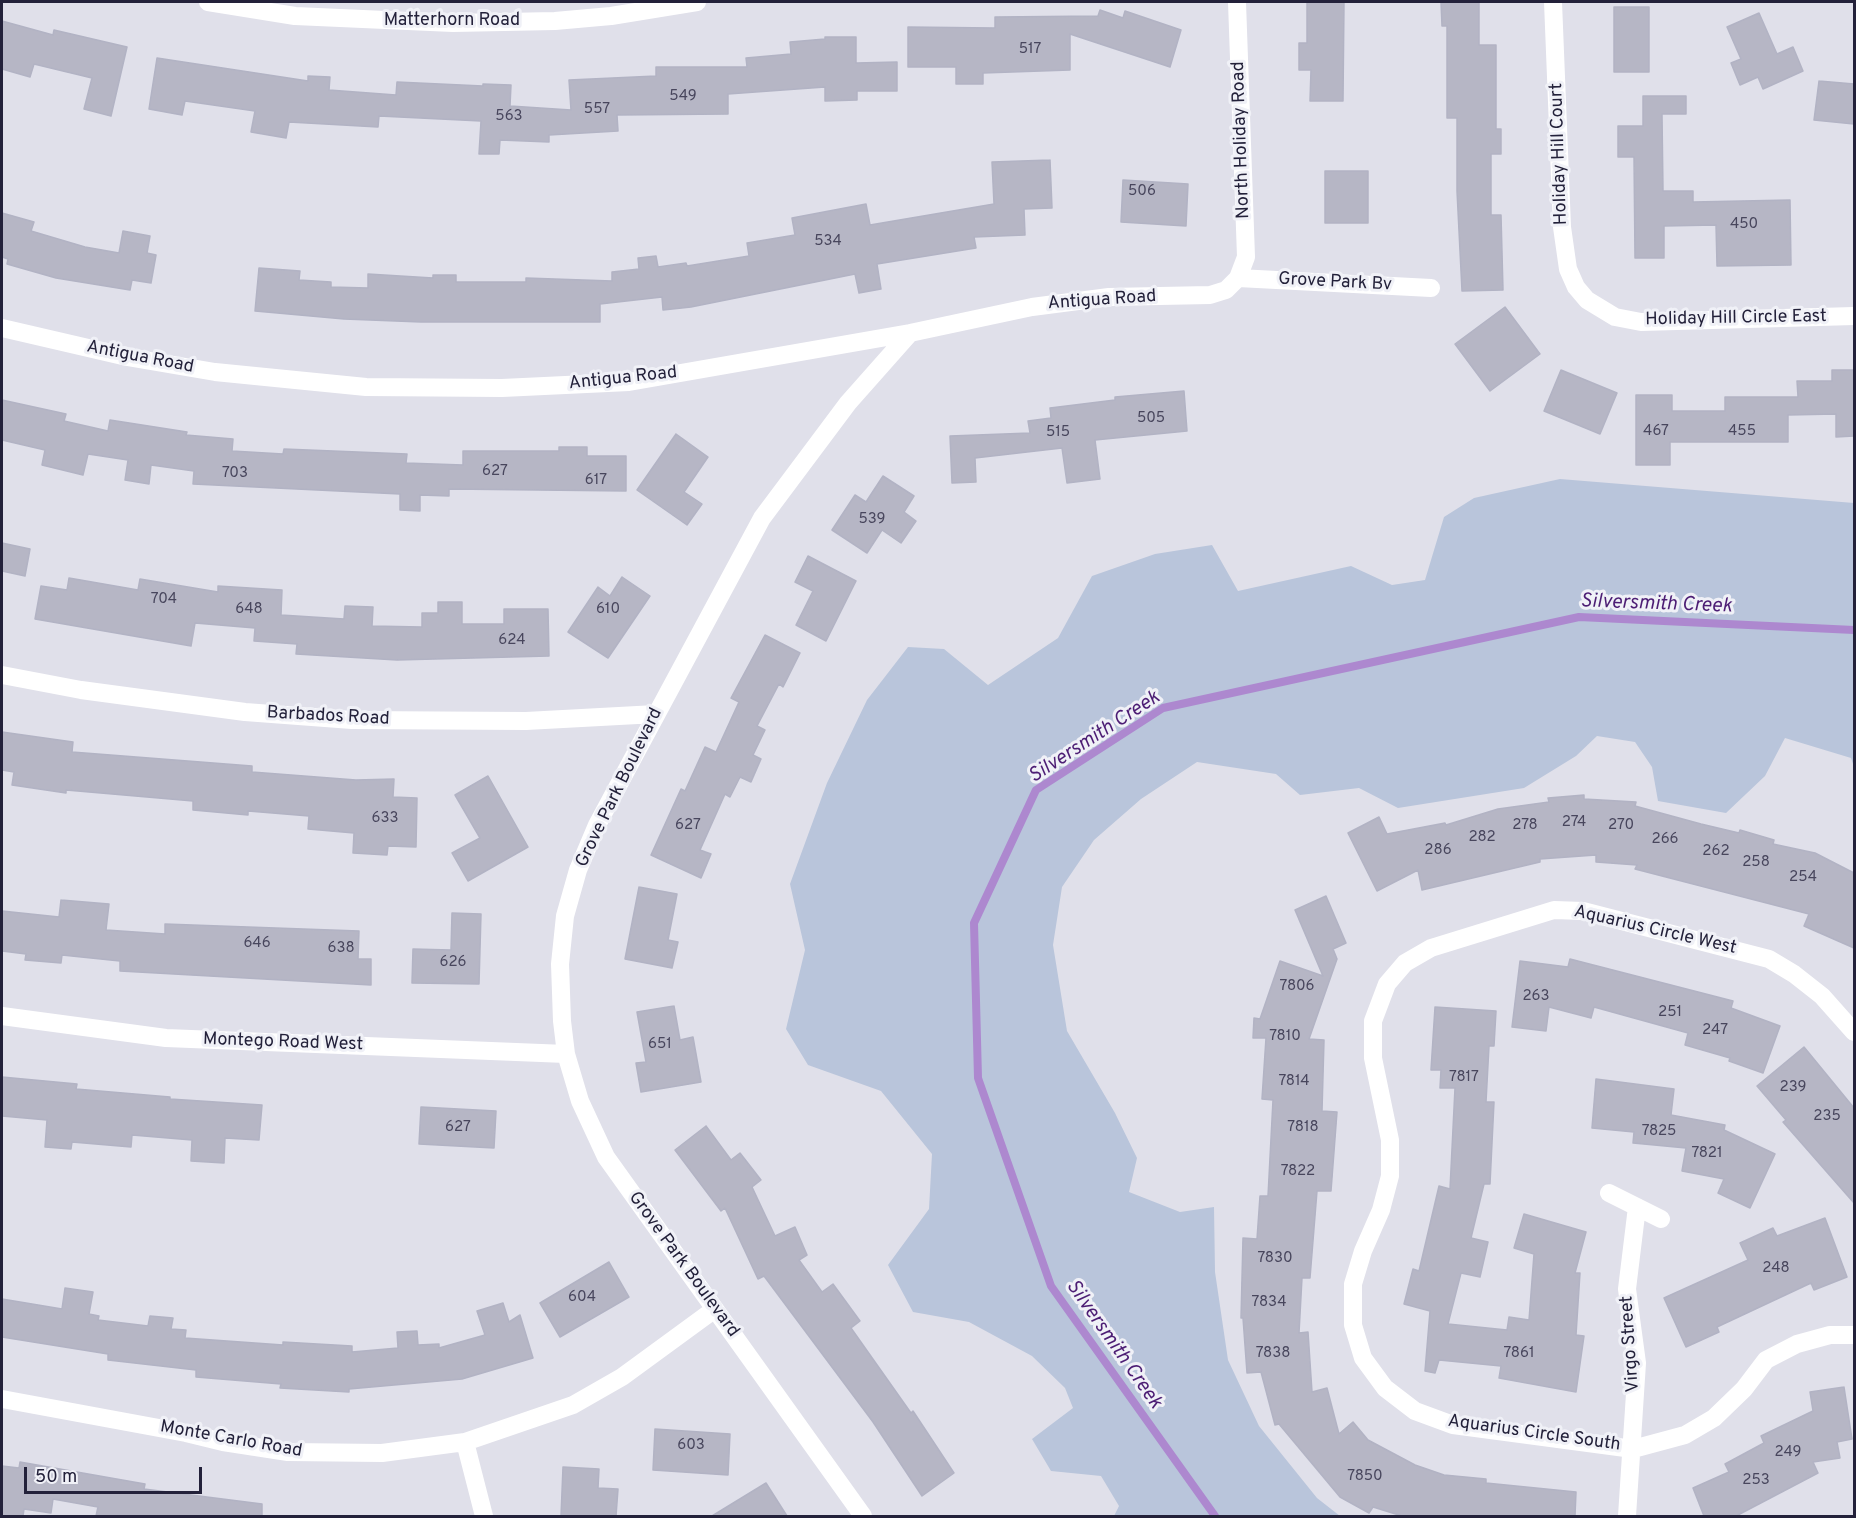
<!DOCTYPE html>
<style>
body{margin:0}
#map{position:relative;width:1856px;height:1518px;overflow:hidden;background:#e0e0ea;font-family:Overpass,sans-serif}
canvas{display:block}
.frame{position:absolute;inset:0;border:3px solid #23213a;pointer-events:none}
.scale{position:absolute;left:24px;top:1467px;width:178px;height:27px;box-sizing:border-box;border:3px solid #23213a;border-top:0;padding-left:8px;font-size:18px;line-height:21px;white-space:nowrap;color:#23213a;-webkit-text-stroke:4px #f0f1f7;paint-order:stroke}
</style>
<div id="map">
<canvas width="1856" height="1518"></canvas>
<div class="frame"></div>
<div class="scale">50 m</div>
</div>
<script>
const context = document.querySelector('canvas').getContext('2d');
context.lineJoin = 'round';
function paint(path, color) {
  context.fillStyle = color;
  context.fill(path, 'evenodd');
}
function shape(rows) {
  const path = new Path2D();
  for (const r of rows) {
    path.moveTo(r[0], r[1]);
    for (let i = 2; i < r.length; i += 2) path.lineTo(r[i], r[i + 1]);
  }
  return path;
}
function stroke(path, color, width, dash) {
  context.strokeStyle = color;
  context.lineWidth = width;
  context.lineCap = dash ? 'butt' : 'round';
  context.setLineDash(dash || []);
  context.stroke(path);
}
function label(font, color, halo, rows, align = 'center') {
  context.font = font + ' Overpass,sans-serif';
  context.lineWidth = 6;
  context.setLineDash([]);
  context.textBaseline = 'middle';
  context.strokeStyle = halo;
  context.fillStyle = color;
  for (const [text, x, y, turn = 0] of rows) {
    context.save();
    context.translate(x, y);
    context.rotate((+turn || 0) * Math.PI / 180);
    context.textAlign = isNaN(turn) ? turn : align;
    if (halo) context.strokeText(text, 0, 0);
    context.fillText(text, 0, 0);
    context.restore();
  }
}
paint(shape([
 [1560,479,1854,503,1854,767,1851,758,1785,738,1765,776,1726,813,1658,801,1652,767,1635,742,1597,736,1576,756,1524,788,1398,808,1359,788,1300,795,1276,774,1197,762,1141,799,1094,840,1062,887,1053,945,1067,1031,1115,1113,1137,1158,1129,1192,1180,1212,1214,1207,1215,1272,1228,1360,1259,1426,1317,1498,1340,1516,1114,1516,1119,1506,1101,1476,1051,1471,1032,1439,1073,1408,1065,1388,1032,1356,969,1322,913,1312,888,1265,929,1209,932,1154,881,1091,808,1065,786,1029,805,950,790,884,827,783,867,700,908,647,944,649,988,685,1058,638,1092,576,1155,554,1212,545,1238,591,1351,566,1392,585,1425,580,1444,517,1474,498]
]), '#b9c5db');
stroke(shape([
 [1215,1516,1051,1286,978,1078,974,923,1036,790,1163,708,1579,617,1854,630]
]), '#ad88cf', 8);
const building = shape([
 [1307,2,1344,2,1343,101,1310,101,1311,70,1299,70,1299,43,1307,43,1307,2],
 [1441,2,1479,2,1479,45,1496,45,1496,129,1501,129,1501,154,1491,154,1491,215,1501,215,1503,290,1462,291,1457,191,1457,118,1447,118,1447,26,1442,26,1441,2],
 [1614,7,1649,7,1649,72,1614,72,1614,7],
 [1100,10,1123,18,1125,11,1181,30,1170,67,1070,34,1070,70,983,73,983,84,956,84,956,67,908,67,908,27,995,28,995,17,1098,16,1100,10],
 [1759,13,1777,54,1793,47,1803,71,1763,89,1758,77,1740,85,1731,63,1741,59,1727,27,1759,13],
 [2,21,53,35,54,30,127,47,111,116,84,109,92,78,34,64,30,77,2,69,2,21],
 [825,37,856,37,856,63,897,62,897,91,857,91,857,100,825,101,825,87,728,94,728,114,617,115,618,131,549,135,549,142,500,140,499,154,479,154,481,121,379,116,378,127,289,122,286,138,251,132,255,111,185,101,182,115,149,109,157,58,308,81,308,76,330,77,329,90,396,95,397,82,483,86,483,84,511,85,510,106,571,110,569,80,656,76,656,67,747,67,746,58,791,54,790,42,825,39,825,37],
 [1819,81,1854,84,1854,124,1814,120,1819,81],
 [1643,96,1686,96,1686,114,1662,114,1663,191,1693,191,1693,202,1790,200,1791,265,1717,266,1716,225,1664,226,1664,258,1635,258,1634,157,1618,157,1618,126,1643,126,1643,96],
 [1050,160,1052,208,1024,209,1025,235,974,237,976,248,877,264,881,289,859,293,855,274,691,307,663,310,662,297,600,304,600,322,421,322,344,319,255,311,259,268,300,271,299,280,331,282,331,287,368,288,368,274,433,278,433,275,456,275,456,282,526,282,526,278,612,281,612,272,639,269,638,258,656,256,658,267,686,263,687,266,749,256,747,243,795,235,792,218,866,204,870,225,994,204,992,162,1050,160],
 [1325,171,1368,171,1368,223,1325,223,1325,171],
 [1123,180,1188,184,1186,226,1121,222,1123,180],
 [2,213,34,222,31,231,85,247,119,253,123,231,150,236,147,253,156,255,151,283,132,280,130,290,56,278,7,264,8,259,2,257,2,213],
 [1505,307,1540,354,1490,391,1455,344,1505,307],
 [1561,370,1617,393,1600,434,1544,411,1561,370],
 [1832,370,1854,370,1854,436,1836,437,1836,414,1788,415,1788,442,1670,442,1670,465,1636,465,1636,395,1672,395,1672,411,1725,411,1725,397,1798,397,1797,381,1832,381,1832,370],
 [1184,391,1187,431,1095,440,1100,479,1067,483,1062,448,975,458,976,482,952,483,950,436,1030,433,1028,421,1051,418,1050,408,1115,400,1115,397,1184,391],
 [2,400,66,414,64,421,108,431,110,420,187,432,186,435,233,439,232,451,283,454,284,449,407,454,406,463,463,465,463,451,559,451,559,447,587,447,587,456,626,456,626,491,449,489,449,496,420,495,420,511,400,510,400,494,193,484,194,471,151,465,149,484,125,480,128,460,88,454,83,475,42,465,45,450,2,440,2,400],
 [676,434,708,457,684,492,702,504,687,525,637,490,676,434],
 [883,476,914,496,904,512,916,521,901,543,882,530,867,553,832,530,855,495,866,502,883,476],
 [2,543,30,549,25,576,2,571,2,543],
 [808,556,856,581,826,641,796,625,813,591,795,582,808,556],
 [622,577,650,596,608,658,568,632,598,587,610,596,622,577],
 [69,578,138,590,140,579,218,592,218,586,282,590,281,615,344,619,345,606,373,607,372,626,422,627,422,613,438,613,438,602,462,602,462,624,504,624,504,609,548,609,549,656,397,660,296,654,297,644,254,641,255,628,195,623,191,646,35,619,41,586,67,590,69,578],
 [765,635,800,653,783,687,779,684,757,726,765,730,753,755,761,759,751,782,740,777,730,797,725,794,700,850,711,854,701,878,651,855,681,789,685,791,705,747,716,752,739,702,731,698,765,635],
 [2,732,73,742,72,752,252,766,252,772,356,780,394,779,393,797,417,798,416,847,388,846,387,855,353,853,354,833,308,829,309,816,248,811,248,815,193,810,193,801,66,790,66,793,12,785,14,772,2,770,2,732],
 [488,776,528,847,468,881,452,853,480,838,455,795,488,776],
 [1584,795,1584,799,1636,802,1635,806,1701,824,1739,833,1740,830,1774,840,1773,844,1815,853,1854,873,1854,948,1804,926,1809,914,1635,869,1637,865,1596,862,1596,855,1540,859,1540,862,1422,890,1418,870,1377,891,1348,833,1379,817,1387,834,1445,823,1446,825,1498,809,1549,802,1548,798,1584,795],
 [639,887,677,894,668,940,678,942,672,968,625,959,639,887],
 [1326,896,1346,943,1333,949,1337,959,1309,1039,1324,1040,1322,1111,1337,1112,1331,1191,1317,1191,1310,1278,1302,1278,1299,1333,1308,1332,1312,1392,1327,1388,1339,1434,1353,1422,1368,1440,1415,1465,1444,1475,1486,1479,1486,1483,1576,1492,1575,1516,1402,1516,1373,1507,1369,1513,1340,1497,1279,1424,1275,1425,1261,1372,1247,1373,1243,1318,1241,1318,1243,1238,1257,1239,1260,1196,1268,1196,1273,1100,1262,1099,1266,1038,1253,1038,1254,1018,1260,1019,1280,961,1323,976,1295,910,1326,896],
 [61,900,109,904,106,930,165,934,165,924,359,931,358,959,371,959,371,985,120,971,120,961,62,955,61,963,25,960,26,954,2,951,2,911,59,917,61,900],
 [452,913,481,914,479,984,412,983,413,949,451,950,452,913],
 [1570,959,1733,1001,1731,1008,1780,1026,1763,1073,1729,1061,1730,1058,1685,1045,1688,1033,1594,1007,1591,1018,1549,1007,1546,1031,1512,1027,1520,961,1568,967,1570,959],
 [674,1006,680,1040,693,1037,701,1082,641,1092,636,1063,646,1062,637,1012,674,1006],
 [1435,1007,1496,1011,1494,1046,1489,1046,1486,1102,1494,1102,1490,1184,1484,1184,1471,1238,1488,1242,1480,1277,1461,1273,1448,1324,1507,1330,1509,1317,1529,1320,1534,1254,1514,1248,1524,1214,1586,1232,1575,1273,1580,1273,1576,1335,1584,1336,1576,1392,1499,1378,1501,1366,1439,1360,1435,1373,1425,1371,1430,1311,1404,1304,1413,1269,1419,1271,1439,1186,1450,1189,1455,1088,1440,1088,1441,1070,1431,1070,1435,1007],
 [1804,1047,1854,1108,1854,1203,1783,1122,1786,1120,1757,1086,1804,1047],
 [2,1077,77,1084,76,1089,170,1097,170,1099,262,1105,259,1140,225,1138,224,1163,191,1161,192,1140,132,1135,131,1147,72,1142,71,1149,45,1147,47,1120,2,1116,2,1077],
 [1596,1079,1674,1089,1671,1115,1725,1125,1724,1130,1775,1154,1750,1208,1718,1193,1724,1179,1682,1171,1686,1148,1633,1143,1634,1132,1592,1128,1596,1079],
 [421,1107,496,1111,494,1148,419,1144,421,1107],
 [706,1126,731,1160,740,1153,761,1180,752,1187,775,1236,795,1227,807,1255,799,1260,822,1292,833,1284,860,1321,851,1328,911,1413,913,1411,954,1473,922,1496,873,1422,764,1276,758,1279,725,1208,721,1211,675,1150,706,1126],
 [1825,1218,1847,1277,1814,1290,1811,1283,1717,1327,1719,1332,1686,1347,1664,1298,1748,1260,1740,1243,1773,1228,1777,1236,1825,1218],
 [609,1262,629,1297,560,1337,540,1303,609,1262],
 [65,1288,93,1292,89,1314,99,1316,98,1320,148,1326,150,1316,173,1318,171,1329,186,1330,185,1338,283,1345,283,1342,352,1346,352,1352,398,1348,397,1332,417,1331,418,1345,439,1344,439,1348,485,1335,477,1311,503,1303,509,1322,520,1315,533,1358,462,1379,349,1389,349,1392,280,1388,281,1384,196,1377,196,1370,108,1360,108,1354,2,1337,2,1299,62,1309,65,1288],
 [1844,1387,1852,1439,1837,1442,1840,1458,1813,1462,1818,1473,1736,1516,1704,1516,1693,1488,1729,1472,1725,1464,1764,1443,1761,1436,1813,1411,1810,1392,1844,1387],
 [655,1429,730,1434,728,1475,653,1470,655,1429],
 [20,1462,145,1484,144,1489,262,1504,262,1516,96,1516,98,1507,53,1499,51,1513,24,1509,23,1516,2,1516,2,1466,19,1468,20,1462],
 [563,1467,599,1469,598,1488,618,1489,616,1516,561,1516,563,1467],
 [766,1483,787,1516,712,1516,766,1483]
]);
paint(building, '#b6b6c5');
stroke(building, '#b2b3c4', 1.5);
stroke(shape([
 [208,2,295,16,453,23,555,21,611,16,697,2],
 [1553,2,1562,227,1568,269,1576,287,1587,300,1615,317,1641,322,1854,316],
 [1238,278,1431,288],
 [2,328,127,357,215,372,366,387,502,388,629,382,910,333,1032,307,1109,297,1210,295,1226,290,1238,278,1246,257,1237,2],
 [2,675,81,690,245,712,352,720,526,721,656,714],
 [2,1016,166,1038,566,1054],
 [1854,1032,1822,996,1794,974,1769,959,1583,911,1554,910,1431,948,1405,963,1387,984,1373,1021,1373,1058,1390,1140,1390,1176,1381,1210,1363,1251,1353,1284,1353,1325,1363,1358,1385,1388,1415,1411,1453,1425,1633,1449,1685,1435,1714,1418,1744,1389,1766,1360,1797,1344,1830,1335,1854,1335],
 [1609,1193,1661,1219],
 [2,1399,186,1433,223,1442,288,1452,382,1453,465,1442,573,1405,622,1377,715,1309],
 [465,1442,484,1516],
 [863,1516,606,1157,580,1101,566,1054,562,1021,560,964,565,916,578,870,597,825,762,518,848,403,910,333],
 [1627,1516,1637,1363,1627,1289,1637,1207]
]), '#fff', 18);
label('15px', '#48465d', null, [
 ["517",1030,50],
 ["549",683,97],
 ["557",597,110],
 ["563",509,117],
 ["506",1142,192],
 ["450",1744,225],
 ["534",828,242],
 ["505",1151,419],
 ["467",1656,432],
 ["455",1742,432],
 ["515",1058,433],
 ["627",495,472],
 ["703",235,474],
 ["617",596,481],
 ["539",872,520],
 ["704",164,600],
 ["648",249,610],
 ["610",608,610],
 ["624",512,641],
 ["633",385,819],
 ["274",1574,823],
 ["627",688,826],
 ["278",1525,826],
 ["270",1621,826],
 ["282",1482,838],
 ["266",1665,840],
 ["286",1438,851],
 ["262",1716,852],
 ["258",1756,863],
 ["254",1803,878],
 ["646",257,944],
 ["638",341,949],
 ["626",453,963],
 ["7806",1297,987],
 ["263",1536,997],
 ["251",1670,1013],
 ["247",1715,1031],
 ["7810",1285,1037],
 ["651",660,1045],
 ["7817",1464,1078],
 ["7814",1294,1082],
 ["239",1793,1088],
 ["235",1827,1117],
 ["627",458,1128],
 ["7818",1303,1128],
 ["7825",1659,1132],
 ["7821",1707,1154],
 ["7822",1298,1172],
 ["7830",1275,1259],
 ["248",1776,1269],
 ["604",582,1298],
 ["7834",1269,1303],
 ["7838",1273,1354],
 ["7861",1519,1354],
 ["603",691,1446],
 ["249",1788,1453],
 ["7850",1365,1477],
 ["253",1756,1481]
]);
label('18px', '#23213a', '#f0f1f7', [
 ["Matterhorn Road",452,21],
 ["North Holiday Road",1242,140,-92],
 ["Holiday Hill Court",1560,154,-92],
 ["Grove Park Bv",1335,283,3],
 ["Antigua Road",1102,301,-4],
 ["Holiday Hill Circle East",1736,319,-1],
 ["Antigua Road",140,358,11],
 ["Antigua Road",623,379,-6],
 ["Barbados Road",328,717,3],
 ["Grove Park Boulevard",620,788,-64],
 ["Aquarius Circle West",1655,931,13],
 ["Montego Road West",283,1043,2],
 ["Grove Park Boulevard",683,1265,54],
 ["Virgo Street",1631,1344,-94],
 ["Aquarius Circle South",1534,1434,8],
 ["Monte Carlo Road",231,1440,10]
]);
label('italic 20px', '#4c1d74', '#f0f1f7', [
 ["Silversmith Creek",1656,605,2],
 ["Silversmith Creek",1095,738,-33],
 ["Silversmith Creek",1113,1345,55]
]);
</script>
